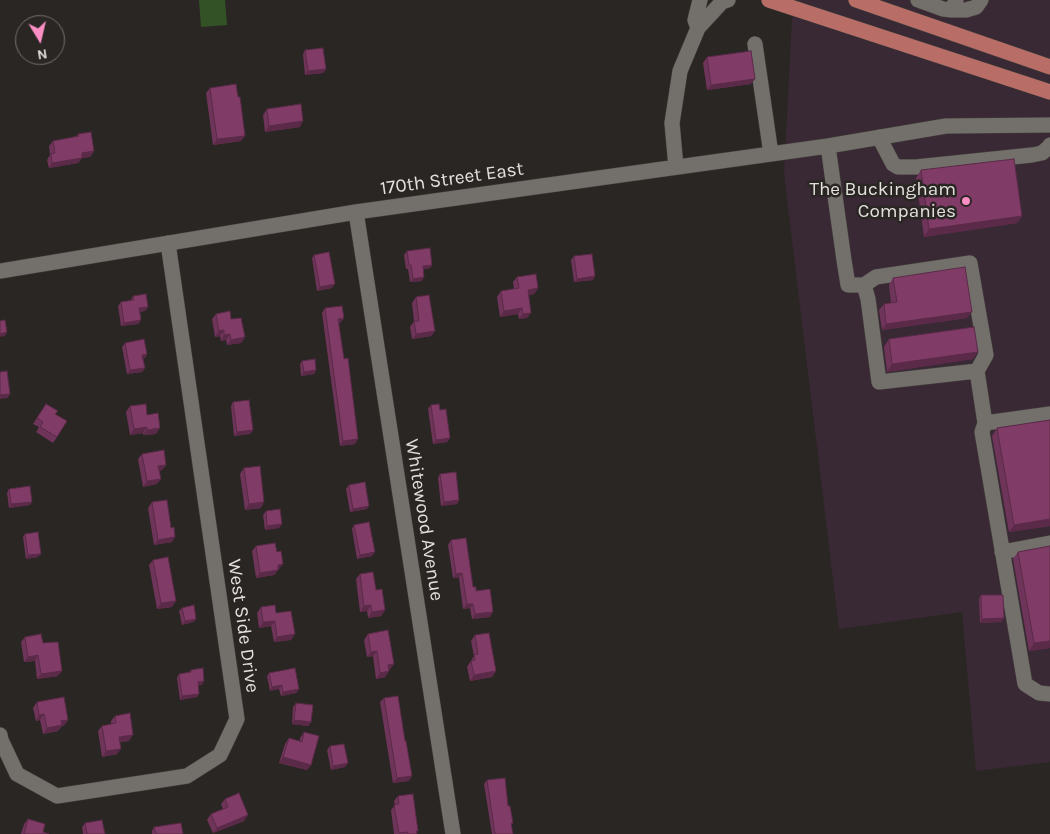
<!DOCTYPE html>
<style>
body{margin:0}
#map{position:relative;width:1050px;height:834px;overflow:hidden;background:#2a2623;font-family:Karla,sans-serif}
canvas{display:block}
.north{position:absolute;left:15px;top:15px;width:50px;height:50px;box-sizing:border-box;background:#2a2623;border:1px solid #74716e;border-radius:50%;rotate:171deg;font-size:14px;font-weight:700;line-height:20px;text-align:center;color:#e3e1de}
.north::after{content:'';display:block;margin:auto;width:18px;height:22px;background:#fb8fc5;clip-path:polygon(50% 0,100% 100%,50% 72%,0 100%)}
</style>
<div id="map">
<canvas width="1050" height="834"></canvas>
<div class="north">N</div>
</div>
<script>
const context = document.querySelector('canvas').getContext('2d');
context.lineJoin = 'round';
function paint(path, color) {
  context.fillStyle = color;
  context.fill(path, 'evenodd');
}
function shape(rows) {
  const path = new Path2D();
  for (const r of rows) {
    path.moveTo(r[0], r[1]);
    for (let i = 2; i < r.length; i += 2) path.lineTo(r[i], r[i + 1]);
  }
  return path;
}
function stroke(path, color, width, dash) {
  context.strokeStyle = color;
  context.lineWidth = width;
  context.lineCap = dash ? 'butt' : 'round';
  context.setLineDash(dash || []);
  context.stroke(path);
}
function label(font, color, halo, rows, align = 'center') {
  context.font = font + ' Karla,sans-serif';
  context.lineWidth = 5;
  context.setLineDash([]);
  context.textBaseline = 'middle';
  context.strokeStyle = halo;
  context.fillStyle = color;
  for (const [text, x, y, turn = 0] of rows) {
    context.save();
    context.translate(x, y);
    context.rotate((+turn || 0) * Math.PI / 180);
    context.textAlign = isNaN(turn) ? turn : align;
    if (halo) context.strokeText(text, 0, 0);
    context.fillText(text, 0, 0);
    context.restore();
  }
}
paint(shape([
 [793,0,1050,0,1050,762,976,771,962,612,839,629,784,174]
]), '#392934');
paint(shape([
 [199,0,225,0,227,25,201,27]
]), '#335326');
const minor = shape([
 [918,0,943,9,952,10,956,0],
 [952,10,966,10,976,7,981,0],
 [698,28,695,20,700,0],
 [755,44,771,154],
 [879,137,893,164,898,167,916,167,1032,155,1042,153,1049,147,1050,145],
 [828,146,844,260,848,285,864,285,868,299,879,382,977,371,985,423,982,432,1025,684,1039,693,1050,694],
 [676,167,672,123,680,71,698,28,722,2,728,0],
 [356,212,453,834],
 [0,271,356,212,828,146,946,126,1050,125],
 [864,285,876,277,970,263,986,355,977,371],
 [985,423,1050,414],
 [1002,552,1050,543],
 [0,735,1,740,17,774,57,796,187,776,220,755,237,719,168,243]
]);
const major = shape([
 [769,0,1050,92],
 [856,0,1050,67]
]);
stroke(minor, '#45413e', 16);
stroke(major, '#45413e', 16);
stroke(minor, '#736f6b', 15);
stroke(major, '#b86e67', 15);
paint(shape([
 [305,50,326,69,323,73,305,75,303,54],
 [707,57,751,84,707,90,703,63],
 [210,88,241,141,213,145,206,93],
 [267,109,300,127,265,132,263,115],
 [78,134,94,151,90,157,82,158,78,163,49,168,47,160,50,155,49,146,53,141,76,137],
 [921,170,1022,216,1017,223,924,237,916,178],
 [407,251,432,265,430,268,423,269,422,281,410,282,408,269,406,269,404,255],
 [314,255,332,288,317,291,312,258],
 [574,256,593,280,574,282,571,260],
 [517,277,538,288,534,294,528,295,527,318,519,319,518,314,500,317,497,297,501,291,514,289,513,282],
 [893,278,967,318,882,330,879,310,884,304,891,303,889,285],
 [133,296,148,307,145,311,140,312,141,320,138,324,121,326,118,306,121,302,131,300],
 [416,297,435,331,431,336,412,339,410,327,414,321,412,303],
 [325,308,344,318,340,323,339,324,355,444,340,446,322,313],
 [216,314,231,319,245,337,241,343,227,345,226,340,221,341,220,336,215,337,212,319],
 [889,339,973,359,887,372,884,347],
 [125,343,147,354,145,358,143,358,145,368,142,372,127,374,122,347],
 [302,361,316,370,314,374,301,376,300,364],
 [233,402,253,430,250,434,234,436,231,406],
 [46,404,55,414,57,437,53,443,36,432,39,427,33,424],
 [431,405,440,410,450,438,447,442,433,444,428,409],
 [130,406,147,415,156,434,143,435,143,433,130,435,126,412],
 [1050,420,1050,526,1009,532,992,436,997,428],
 [142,454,166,465,162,470,159,471,157,484,143,487,138,459],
 [244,468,261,508,245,510,240,474],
 [440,474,459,500,457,504,441,506,438,478],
 [349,485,367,509,350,512,346,489],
 [9,489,32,502,30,505,9,508,7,493],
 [152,502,172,542,154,545,148,508],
 [266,511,282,524,279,528,265,530,263,515],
 [354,525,372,556,357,559,352,529],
 [25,534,38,557,26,559,23,537],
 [451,540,473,587,476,591,490,617,472,619,470,608,463,609,459,578,453,578,448,545],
 [256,546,279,570,278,570,274,575,256,578,252,551],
 [1050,546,1050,648,1029,651,1013,559,1018,552],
 [153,560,172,607,157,609,149,565],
 [360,574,376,590,385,610,381,616,368,618,367,611,360,612,356,579],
 [981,595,1004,618,1001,622,980,623,979,599],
 [261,607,276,613,291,640,274,642,271,626,259,628,257,613],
 [182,608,196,619,193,622,182,625,179,611],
 [368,634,394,664,390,669,389,670,389,671,385,677,376,679,373,656,367,657,364,640],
 [475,635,496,671,492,677,470,681,467,667,474,656,471,641],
 [25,637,43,643,58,676,37,679,35,661,24,662,21,642],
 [191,670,202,685,198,685,199,694,197,697,180,700,177,678,179,674,188,673],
 [269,673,299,689,296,693,281,696,279,689,270,691,267,676],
 [384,698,409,781,393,783,380,702],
 [37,702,64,726,62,726,58,731,43,734,40,720,36,721,33,708],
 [296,703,311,722,308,726,292,724,293,707],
 [115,716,129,741,120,742,117,754,102,757,98,731,102,726,111,724,111,721],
 [304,732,311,765,307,770,279,763,285,744,289,738,300,741,300,738],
 [330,746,348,763,345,767,331,770,327,750],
 [487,780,508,806,513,823,511,825,513,834,492,834,484,784],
 [398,796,418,831,416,832,417,834,394,834,391,810,395,805,394,801],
 [225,799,244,821,213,833,207,820,211,814,223,809,221,804],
 [28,819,43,832,49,834,21,834,24,824],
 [85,823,105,834,83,834,82,827],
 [154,827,183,834,152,834,152,831]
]), '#6e3459');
paint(shape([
 [326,69,323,73,305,75,308,71],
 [755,79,751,84,707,90,711,85],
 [303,121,300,127,265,132,269,126],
 [245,136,241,141,213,145,217,139],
 [94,151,90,157,82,158,78,163,49,168,52,163,82,153],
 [1022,216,1017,223,924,237,929,229],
 [432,265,430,268,420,270,423,266],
 [595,276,593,280,574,282,577,279],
 [424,277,422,281,410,282,413,279],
 [335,284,332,288,317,291,320,287],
 [538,288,534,294,524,295,528,290],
 [148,307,145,311,137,312,139,308],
 [522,308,518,314,500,317,504,311],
 [972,312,967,318,882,330,886,324],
 [531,313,527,318,519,319,523,314],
 [344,318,340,323,335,324,338,319],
 [141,320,138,324,121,326,124,323],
 [224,330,220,336,215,337,219,331],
 [435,331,431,336,412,339,416,334],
 [7,332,5,336,0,337,0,334],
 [230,334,226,340,221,341,224,335],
 [245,337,241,343,227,345,231,340],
 [978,352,973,359,887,372,892,364],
 [147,354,145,358,140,359,142,355],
 [145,368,142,372,127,374,130,370],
 [316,370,314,374,301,376,304,372],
 [10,394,8,398,0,399,0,395],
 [147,427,143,433,130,435,134,429],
 [160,428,156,434,143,435,147,430],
 [253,430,250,434,234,436,237,432],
 [450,438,447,442,433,444,436,440],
 [358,439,355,444,340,446,343,441],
 [166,465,162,470,155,472,158,466],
 [161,479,157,484,143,487,147,481],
 [459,500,457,504,441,506,444,502],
 [32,502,30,505,9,508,11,504],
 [264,502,261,508,245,510,249,504],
 [369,506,367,509,350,512,353,509],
 [1050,519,1050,526,1009,532,1014,525],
 [282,524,279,528,265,530,267,526],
 [175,537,172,542,154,545,158,540],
 [375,552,372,556,357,559,360,555],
 [41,554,38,557,26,559,28,555],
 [283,564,274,575,256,578,260,573,278,565],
 [462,573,459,578,453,578,456,574],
 [176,601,172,607,157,609,161,603],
 [467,604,473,604,470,608,463,609],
 [371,605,367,611,360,612,364,606],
 [385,610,381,616,368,618,372,612],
 [493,612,490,617,472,619,475,614],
 [1004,618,1001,622,980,623,982,619],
 [196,619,193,622,182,625,185,621],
 [275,621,271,626,259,628,263,622],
 [295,634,291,640,274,642,277,637],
 [1050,641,1050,648,1029,651,1034,643],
 [377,651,373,656,367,657,371,652],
 [38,655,35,661,24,662,28,657],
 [394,664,390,669,384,670,388,665],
 [62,671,58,676,37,679,41,674],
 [389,671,385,677,376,679,380,673],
 [496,671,492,677,470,681,474,675],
 [204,681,202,685,195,686,198,682],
 [282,685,279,689,270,691,272,687],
 [299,689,296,693,281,696,283,692],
 [199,694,197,697,180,700,182,696],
 [44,714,40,720,36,721,39,715],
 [68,720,64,726,62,726,58,731,43,734,47,728,61,721],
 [294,720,311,722,308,726,292,724],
 [133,735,129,741,115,743,119,737],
 [121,749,117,754,102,757,106,751],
 [283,757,311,765,307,770,279,763],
 [348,763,345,767,331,770,333,766],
 [412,776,409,781,393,783,397,778],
 [248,815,244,821,213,833,217,828]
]), '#5a2a48');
const building = shape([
 [323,48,326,69,308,71,305,50,323,48],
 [751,51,755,79,711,85,707,57,751,51],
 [236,84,238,97,240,97,245,136,217,139,210,88,236,84],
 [301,104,303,121,269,126,267,109,301,104],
 [91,132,94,151,82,153,82,158,52,163,51,154,55,153,53,141,79,136,78,134,91,132],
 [1014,159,1022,216,929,229,921,170,1014,159],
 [430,248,432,265,423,266,424,277,413,279,411,265,409,265,407,251,430,248],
 [329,252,335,284,320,287,314,255,329,252],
 [592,254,595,276,577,279,574,256,592,254],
 [965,267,972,312,886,324,884,304,897,302,893,278,965,267],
 [536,274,538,288,528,290,531,313,523,314,522,308,504,311,501,291,519,288,517,277,536,274],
 [146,294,148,307,139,308,141,320,124,323,121,302,134,300,133,296,146,294],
 [429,295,435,331,416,334,414,321,419,321,416,297,429,295],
 [342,306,344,318,338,319,344,359,348,358,358,439,343,441,325,308,342,306],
 [230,311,231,319,241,318,245,337,231,340,230,334,224,335,224,330,219,331,216,314,230,311],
 [5,320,7,332,0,334,0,321,5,320],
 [974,327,978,352,892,364,889,339,974,327],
 [144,339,147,354,142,355,145,368,130,370,125,343,144,339],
 [315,359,316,370,304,372,302,361,315,359],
 [7,371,10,394,0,395,0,372,7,371],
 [249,400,253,430,237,432,233,402,249,400],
 [46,404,58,411,55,414,67,421,57,437,40,427,43,422,37,418,46,404],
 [146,404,147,415,158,413,160,428,147,430,147,427,134,429,130,406,146,404],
 [439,404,440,410,446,409,450,438,436,440,431,405,439,404],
 [1050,420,1050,519,1014,525,997,428,1050,420],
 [164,450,166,465,158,466,161,479,147,481,142,454,164,450],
 [260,466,264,502,249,504,244,468,260,466],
 [456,472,459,500,444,502,440,474,456,472],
 [365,482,369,506,353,509,349,485,365,482],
 [30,486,32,502,11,504,9,489,30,486],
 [167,500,171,528,174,527,175,537,158,540,152,502,167,500],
 [280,509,282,524,267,526,266,511,280,509],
 [369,522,375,552,360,555,354,525,369,522],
 [38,532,41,554,28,555,25,534,38,532],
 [466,538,473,587,476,587,476,591,490,589,493,612,475,614,473,604,467,604,462,573,456,574,451,540,466,538],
 [275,543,277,552,281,551,283,564,278,565,278,570,260,573,256,546,275,543],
 [1050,546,1050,641,1034,643,1018,552,1050,546],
 [168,557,176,601,161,603,153,560,168,557],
 [373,572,376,590,382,589,385,610,372,612,371,605,364,606,360,574,373,572],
 [981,595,1003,595,1004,618,982,619,981,595],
 [194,605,196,619,185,621,182,608,194,605],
 [275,605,276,613,291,611,295,634,277,637,275,621,263,622,261,607,275,605],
 [388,630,394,664,388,665,389,671,380,673,377,651,371,652,368,634,388,630],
 [489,633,496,671,474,675,471,661,475,660,474,655,478,654,475,635,489,633],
 [41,634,43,643,58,642,62,671,41,674,38,655,28,657,25,637,41,634],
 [203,668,204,681,198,682,199,694,182,696,179,674,191,672,191,670,203,668],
 [295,668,299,689,283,692,282,685,272,687,269,673,295,668],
 [398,696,405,741,406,741,412,776,397,778,384,698,398,696],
 [64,697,68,720,61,721,62,725,47,728,44,714,39,715,37,702,64,697],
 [296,703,313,705,311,722,294,720,296,703],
 [130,713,133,735,119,737,121,749,106,751,102,726,116,723,115,716,130,713],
 [304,732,319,736,311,765,283,757,289,738,302,742,304,732],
 [344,744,348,763,333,766,330,746,344,744],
 [505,778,508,806,510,806,513,823,511,823,513,834,495,834,487,780,505,778],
 [239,793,248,815,217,828,211,814,228,807,225,799,239,793],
 [413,794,418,831,416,831,417,834,408,834,407,832,399,833,394,805,399,804,398,796,413,794],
 [28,819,45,824,43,832,49,834,24,834,28,819],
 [102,820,105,834,87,834,85,823,102,820],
 [181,823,183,834,156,834,154,827,181,823]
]);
paint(building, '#803c67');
stroke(building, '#5a2a48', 1);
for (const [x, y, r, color] of [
 [966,201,5,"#fb8fc5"]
]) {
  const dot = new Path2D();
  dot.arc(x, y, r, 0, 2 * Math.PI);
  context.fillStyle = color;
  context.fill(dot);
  stroke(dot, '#2a2623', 2);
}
label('19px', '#e3e1de', '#2a2623', [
 ["170th Street East",452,179,-8],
 ["Whitewood Avenue",424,520,81],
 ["West Side Drive",243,626,82]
]);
label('19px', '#e3e1de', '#2a2623', [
 ["The Buckingham",956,190],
 ["Companies",956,212]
], 'right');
</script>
